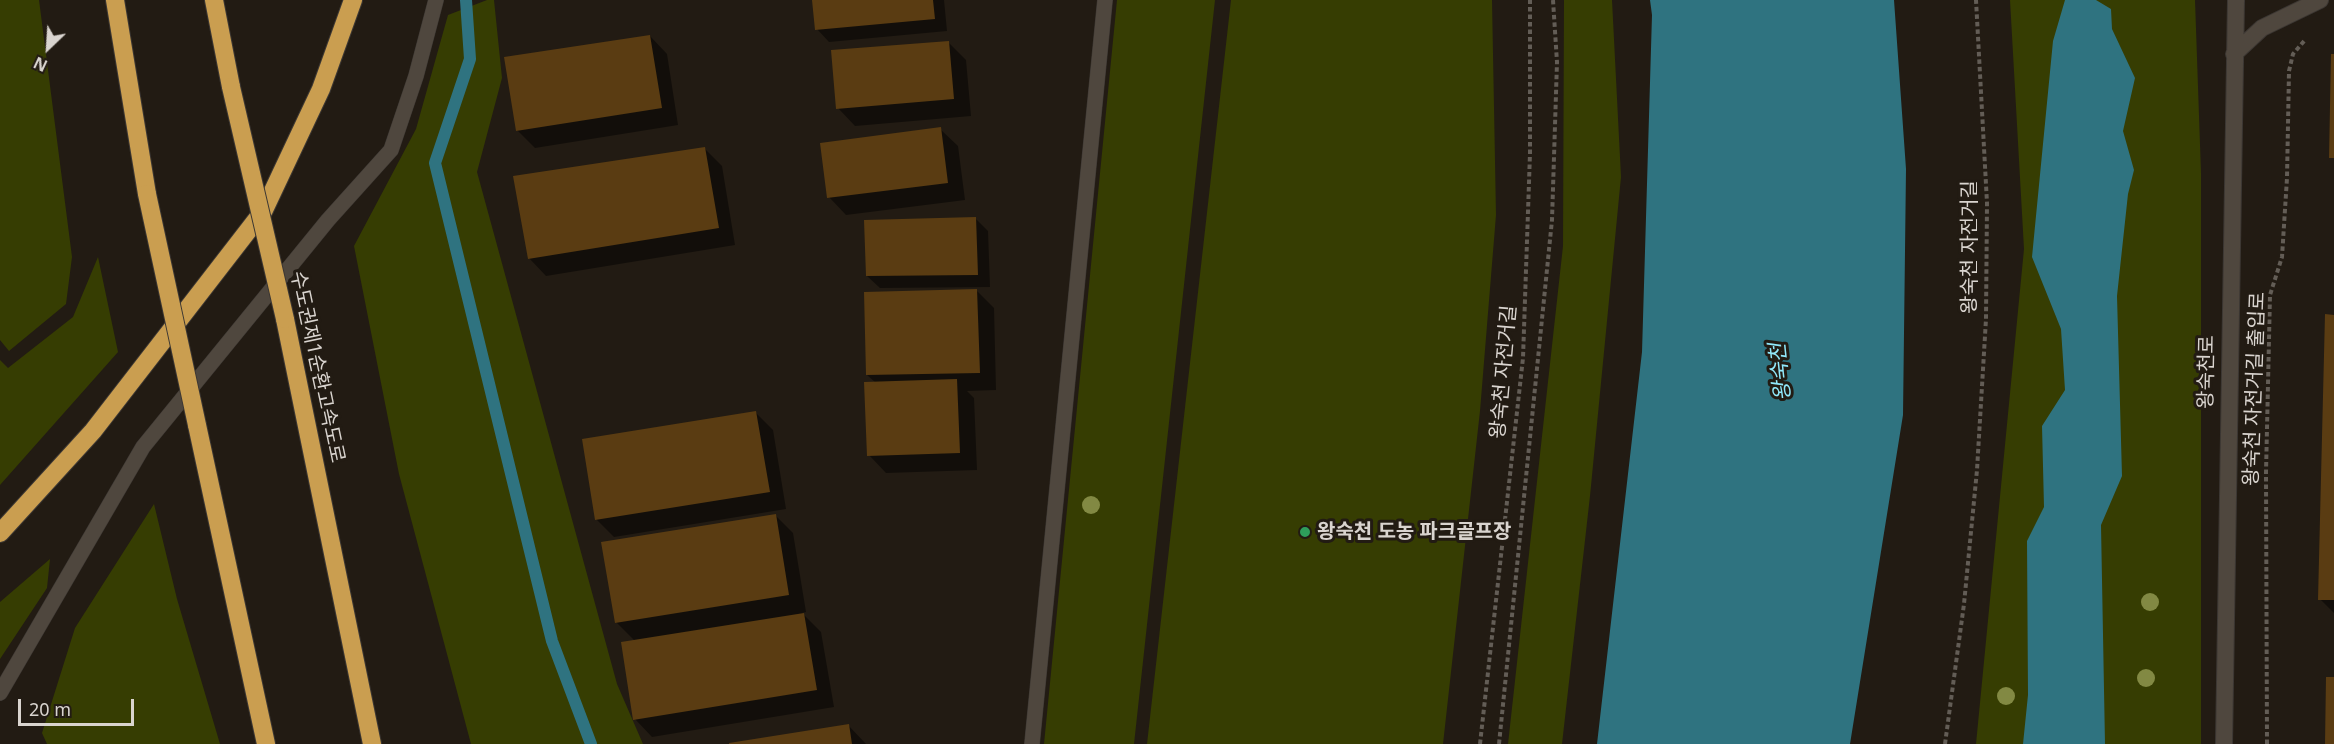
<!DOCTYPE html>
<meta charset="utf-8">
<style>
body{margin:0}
#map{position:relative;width:2334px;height:744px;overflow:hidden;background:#221b13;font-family:"Noto Sans",sans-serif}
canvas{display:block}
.north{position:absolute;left:18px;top:18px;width:60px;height:60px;-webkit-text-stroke:4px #221b13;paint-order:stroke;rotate:205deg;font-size:16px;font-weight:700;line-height:24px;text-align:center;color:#d9d4cf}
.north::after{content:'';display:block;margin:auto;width:21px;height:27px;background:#d9d4cf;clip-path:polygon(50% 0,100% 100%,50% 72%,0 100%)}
.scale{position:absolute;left:18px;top:699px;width:116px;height:27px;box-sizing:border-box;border:3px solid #d9d4cf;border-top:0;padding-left:8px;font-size:18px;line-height:21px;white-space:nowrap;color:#d9d4cf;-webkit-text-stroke:4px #221b13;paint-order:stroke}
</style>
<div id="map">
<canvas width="2334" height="744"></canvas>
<div class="north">N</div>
<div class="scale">20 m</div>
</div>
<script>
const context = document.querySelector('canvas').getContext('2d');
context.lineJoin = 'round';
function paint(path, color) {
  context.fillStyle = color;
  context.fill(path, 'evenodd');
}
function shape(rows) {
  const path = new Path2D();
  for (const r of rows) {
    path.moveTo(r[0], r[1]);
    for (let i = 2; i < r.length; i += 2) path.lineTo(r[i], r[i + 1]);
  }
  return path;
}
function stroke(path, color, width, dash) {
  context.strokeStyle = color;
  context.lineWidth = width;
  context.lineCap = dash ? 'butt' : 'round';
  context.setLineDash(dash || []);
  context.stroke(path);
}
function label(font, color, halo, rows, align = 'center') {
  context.font = font + ' "Noto Sans","Noto Sans KR",sans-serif';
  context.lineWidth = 6;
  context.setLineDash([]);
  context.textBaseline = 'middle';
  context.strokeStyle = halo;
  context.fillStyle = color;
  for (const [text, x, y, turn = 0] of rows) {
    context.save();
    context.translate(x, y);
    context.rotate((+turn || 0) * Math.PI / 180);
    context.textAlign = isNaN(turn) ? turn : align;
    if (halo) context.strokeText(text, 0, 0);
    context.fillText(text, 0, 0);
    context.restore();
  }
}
paint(shape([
 [0,0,39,0,72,257,66,304,9,351,0,340],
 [487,0,494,0,502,78,477,172,617,684,643,744,471,744,399,474,354,246,416,129,448,15],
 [1117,0,1215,0,1134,744,1044,744],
 [1231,0,1492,0,1496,215,1480,411,1443,744,1147,744],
 [1564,0,1612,0,1621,177,1590,496,1562,744,1508,744,1563,246],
 [2010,0,2195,0,2201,173,2201,744,1976,744,2024,249],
 [98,257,118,352,0,485,0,360,8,368,73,317],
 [154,504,177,599,220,744,47,744,42,733,75,628],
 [50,559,47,588,0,659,0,602]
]), '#363d02');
paint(shape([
 [1650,0,1894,0,1906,169,1903,415,1850,744,1597,744,1642,352,1652,15],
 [2065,0,2096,0,2111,9,2112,29,2135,78,2123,131,2134,170,2128,194,2117,296,2122,476,2101,525,2105,744,2023,744,2028,695,2027,541,2044,507,2042,426,2065,390,2061,329,2032,257,2053,41]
]), '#2f7380');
paint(shape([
 [814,0,944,0,947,31,829,42,817,29],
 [650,36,667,54,678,125,535,148,517,130],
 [948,42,966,60,971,116,855,126,838,108],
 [940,129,958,146,965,200,846,215,829,197],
 [705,149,722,166,735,245,546,276,529,258],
 [976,219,988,231,990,287,880,288,867,276],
 [977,291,994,308,996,390,967,391,974,398,977,470,886,473,869,455,876,383,867,375],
 [2334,316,2334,613,2320,599],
 [756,413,773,430,786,509,614,537,596,519],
 [776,516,793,533,806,612,802,613,821,632,834,707,652,737,635,719,635,641,616,622],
 [848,725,866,744,731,744]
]), '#0007');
stroke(shape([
 [466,0,470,59,435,163,552,641,591,744]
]), '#2f7380', 12);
paint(shape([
 [812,0,933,0,935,19,815,30],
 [650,35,662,108,516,131,504,57],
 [949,41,954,99,836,109,831,50],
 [2331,54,2334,54,2334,158,2329,158],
 [941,127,948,183,827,198,820,143],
 [705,147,719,228,528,259,513,176],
 [976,217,978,275,866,276,864,220],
 [977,289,980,373,866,375,864,292],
 [2325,314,2334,315,2334,600,2318,600],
 [957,379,960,453,867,456,864,382],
 [756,411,770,492,595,520,582,439],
 [776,514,789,595,615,623,601,542],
 [804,613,817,690,633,720,621,642],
 [2326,677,2334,677,2334,744,2325,744],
 [849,724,852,744,729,744,729,743]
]), '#5a3c12');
const service = shape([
 [0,693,143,447,328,220,391,150,416,76,436,0],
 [1032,744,1105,0]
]);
const tertiary = shape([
 [2234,54,2262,28,2320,0],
 [2224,744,2236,0]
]);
const motorway = shape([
 [115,0,147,194],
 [214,0,231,87],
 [285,319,372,744],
 [197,425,266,744],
 [0,533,93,431,264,210,321,89,353,0]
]);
stroke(service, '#3c3733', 16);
stroke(tertiary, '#3c3733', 18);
stroke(motorway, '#3c3733', 20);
stroke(shape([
 [1480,744,1523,358,1530,153,1530,0],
 [1499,744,1552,220,1557,62,1553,0],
 [1945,744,1964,604,1977,470,1986,319,1987,203,1976,0],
 [2267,744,2266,473,2270,295,2282,257,2287,178,2289,71,2293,54,2305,40]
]), '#635d56', 4, [4.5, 3]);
stroke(service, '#4f473e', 15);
stroke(tertiary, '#4f473e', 16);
stroke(motorway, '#ca9e50', 18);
const motorwayBridge = shape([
 [231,87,285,319],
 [147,194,197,425]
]);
stroke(motorwayBridge, '#3c3733', 20, []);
stroke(motorwayBridge, '#ca9e50', 18);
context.fillStyle = '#828943';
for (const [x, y] of [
 [1091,505],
 [2150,602],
 [2146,678],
 [2006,696]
]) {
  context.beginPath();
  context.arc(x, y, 9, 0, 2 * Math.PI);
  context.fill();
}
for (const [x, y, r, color] of [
 [1305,532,6,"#2e9e5b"]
]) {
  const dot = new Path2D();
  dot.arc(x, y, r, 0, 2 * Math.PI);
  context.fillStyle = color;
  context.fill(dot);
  stroke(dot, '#221b13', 2);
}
label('20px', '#d9d4cf', '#221b13', [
 ["왕숙천 자전거길",1970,247,-90],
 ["수도권제1순환고속도로",317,367,78],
 ["왕숙천 자전거길",1504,372,-85],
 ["왕숙천로",2207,372,-89],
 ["왕숙천 자전거길 출입로",2255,389,-88]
]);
label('bold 20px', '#d9d4cf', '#221b13', [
 ["왕숙천 도농 파크골프장",1317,532]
], 'left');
label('italic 21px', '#91e9fb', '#221b13', [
 ["왕숙천",1781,372,-96]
]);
</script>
